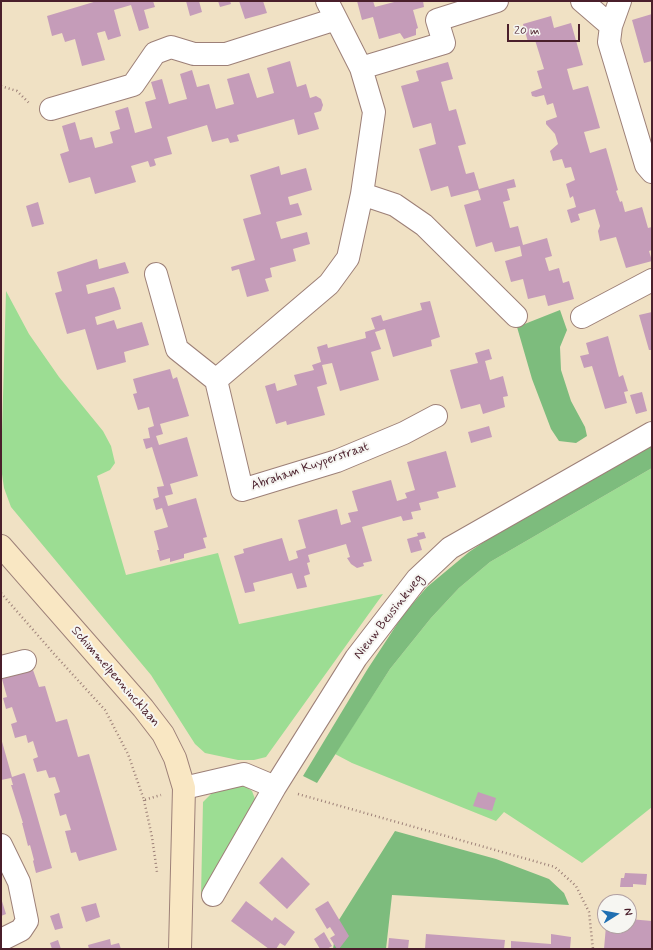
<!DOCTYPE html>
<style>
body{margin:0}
#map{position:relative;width:653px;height:950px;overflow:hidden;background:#f0e1c4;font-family:Mynerve,sans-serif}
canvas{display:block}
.frame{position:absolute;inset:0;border:2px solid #4a1f2b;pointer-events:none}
.north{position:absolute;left:597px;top:894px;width:40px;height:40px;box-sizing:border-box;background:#f6f6f2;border:1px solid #b1a0a2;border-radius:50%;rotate:79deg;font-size:11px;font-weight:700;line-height:16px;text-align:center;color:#4a1f2b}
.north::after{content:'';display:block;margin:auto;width:14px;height:18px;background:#1f6fb2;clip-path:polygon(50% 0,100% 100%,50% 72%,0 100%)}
.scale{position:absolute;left:507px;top:24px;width:73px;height:18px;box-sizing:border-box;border:2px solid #4a1f2b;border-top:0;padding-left:5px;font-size:12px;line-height:14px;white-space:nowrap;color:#4a1f2b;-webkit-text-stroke:3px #f6f6f2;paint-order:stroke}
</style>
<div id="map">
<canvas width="653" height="950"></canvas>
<div class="frame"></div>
<div class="north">N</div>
<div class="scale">20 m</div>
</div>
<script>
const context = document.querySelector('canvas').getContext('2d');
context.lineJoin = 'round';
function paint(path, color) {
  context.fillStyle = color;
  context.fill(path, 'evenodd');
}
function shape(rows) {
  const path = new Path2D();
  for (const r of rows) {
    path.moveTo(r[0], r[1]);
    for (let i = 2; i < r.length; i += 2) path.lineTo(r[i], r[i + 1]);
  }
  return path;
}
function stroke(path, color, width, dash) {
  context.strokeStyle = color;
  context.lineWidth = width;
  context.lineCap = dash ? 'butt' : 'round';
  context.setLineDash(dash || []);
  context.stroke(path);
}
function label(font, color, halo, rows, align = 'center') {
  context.font = font + ' Mynerve,sans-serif';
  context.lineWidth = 4;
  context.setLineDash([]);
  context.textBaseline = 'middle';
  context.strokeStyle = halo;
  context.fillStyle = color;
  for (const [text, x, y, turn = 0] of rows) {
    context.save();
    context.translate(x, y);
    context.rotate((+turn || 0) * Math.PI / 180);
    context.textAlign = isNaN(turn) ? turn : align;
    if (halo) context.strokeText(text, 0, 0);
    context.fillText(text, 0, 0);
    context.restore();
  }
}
paint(shape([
 [6,291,29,334,59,377,103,431,111,446,115,463,110,470,97,476,126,575,218,553,239,624,383,594,266,757,254,760,238,760,205,753,195,744,151,675,11,507,4,488,1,467],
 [652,468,652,807,582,863,504,812,496,821,352,763,335,754,390,669,431,618,459,588,490,562],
 [240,783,252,791,258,807,254,816,201,896,203,802,214,791]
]), '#9cdd93');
paint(shape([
 [560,310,567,330,560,347,561,370,571,401,585,427,587,436,576,443,559,441,551,429,532,379,517,327],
 [652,442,652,468,490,562,459,588,431,618,390,669,317,783,303,776,367,670,403,615,427,587,469,552,521,517],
 [395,831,496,859,549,879,564,893,569,905,392,895,386,949,333,949,337,923]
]), '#7dbc7d');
paint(shape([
 [97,1,153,1,155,7,144,10,149,28,139,31,131,5,114,10,121,36,108,40,105,31,97,33,105,60,82,66,75,39,65,42,62,33,52,36,47,16],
 [186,1,199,1,202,12,190,16],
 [218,1,230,1,231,4,220,7],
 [239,1,263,1,267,13,245,19],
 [357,1,373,1,375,7,398,1,423,1,424,7,413,10,418,28,416,29,416,35,404,39,400,33,379,39,373,17,362,20],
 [652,14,652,61,644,63,632,20],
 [551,16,554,28,571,23,583,65,567,69,570,80,573,90,588,86,600,128,584,132,590,153,606,148,618,190,616,191,620,202,622,201,625,212,642,207,648,228,652,227,652,250,649,251,652,261,626,268,616,237,600,241,598,231,600,226,595,209,578,214,580,220,571,223,567,210,576,207,573,196,570,198,566,184,575,180,571,167,565,168,562,159,553,161,550,151,558,144,555,134,546,124,546,121,557,117,553,103,547,105,544,95,536,97,532,96,531,92,542,88,537,71,544,69,535,40,528,42,523,24],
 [290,61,297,87,306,84,310,98,316,96,321,99,323,105,321,111,314,113,319,129,298,135,294,119,237,135,239,141,230,143,228,138,212,142,207,125,167,137,172,154,154,159,156,165,154,166,150,167,148,161,131,166,136,182,95,194,90,177,69,183,60,154,69,151,62,126,75,122,80,140,92,137,95,148,103,146,113,143,110,132,120,129,115,111,128,107,135,133,152,128,145,102,156,99,151,82,162,79,169,104,179,101,187,99,180,74,192,70,197,87,209,84,216,109,234,104,227,79,249,73,257,98,274,93,267,68],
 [448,62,453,79,441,82,449,111,456,109,466,144,458,146,466,174,474,172,479,189,514,179,516,187,507,189,510,200,503,202,510,228,518,226,523,245,547,238,552,256,545,258,549,271,559,268,563,283,569,281,574,299,548,306,545,295,528,299,523,279,511,282,505,261,522,256,520,246,495,252,492,242,476,247,464,205,481,200,478,190,451,197,448,186,431,191,419,149,436,144,431,123,413,128,401,86,419,81,416,71],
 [279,166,281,175,306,168,312,190,288,197,290,205,298,203,302,215,276,222,281,239,307,232,310,244,293,249,296,261,270,268,272,277,265,279,269,291,247,297,239,269,232,271,231,267,255,260,243,219,261,214,250,175],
 [38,202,44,224,32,227,26,206],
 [97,259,99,269,125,262,129,273,86,285,88,294,114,287,118,298,121,309,95,317,97,325,114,320,117,329,142,322,149,345,124,352,126,362,97,370,85,329,67,334,55,293,62,291,57,272],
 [430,301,440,337,431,340,432,346,393,357,385,329,375,332,381,349,371,352,379,380,340,391,332,363,322,365,327,384,317,387,325,415,287,425,286,421,276,424,265,386,275,383,277,391,297,385,294,375,314,370,312,365,321,362,317,347,327,344,328,348,366,338,365,332,375,329,371,318,381,315,383,321,422,310,420,303],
 [652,312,652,350,649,350,639,315],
 [608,336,619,377,623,375,628,391,624,392,627,403,605,409,592,366,584,368,580,356,589,354,586,343],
 [489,349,492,359,485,361,490,380,503,376,508,396,503,397,505,407,483,414,480,404,461,409,450,370,478,363,475,353],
 [170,369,173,379,177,377,189,416,160,424,163,434,156,436,159,445,187,437,198,476,170,484,173,494,165,496,168,506,196,498,207,537,203,538,206,548,184,554,184,558,170,562,170,558,160,561,157,550,159,550,154,531,168,527,162,508,156,510,153,499,159,497,157,487,164,486,152,447,146,449,143,439,150,438,148,428,154,426,149,407,138,410,133,394,137,393,133,379],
 [642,392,647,411,636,414,630,395],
 [489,426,492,437,471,443,468,432],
 [446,451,456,487,437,492,439,498,419,503,421,510,411,512,413,519,403,521,401,516,362,527,372,561,363,563,364,566,357,568,351,564,347,558,350,557,346,544,308,555,310,562,307,563,310,574,304,576,307,587,297,589,292,573,253,583,255,591,245,593,234,556,244,553,243,549,282,538,289,561,298,558,296,551,306,548,298,520,337,509,341,525,351,522,348,513,358,511,352,491,391,480,397,501,407,498,405,493,415,490,407,462],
 [424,532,426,538,419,540,422,550,411,553,407,539,418,536,417,533],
 [33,670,39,687,45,686,56,722,67,719,78,757,89,754,117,850,79,861,76,852,71,853,65,831,71,830,66,814,60,816,54,794,60,792,55,777,49,778,46,770,37,772,33,759,38,757,33,741,28,743,26,735,15,738,11,724,17,722,12,707,6,709,3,698,7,697,2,679],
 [1,738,12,777,24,773,25,774,52,868,36,873,33,861,34,860,30,845,28,846,22,823,23,823,11,785,13,785,11,778,1,780],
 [478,792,496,798,492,811,473,806],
 [282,857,310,884,287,909,259,883],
 [625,873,647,874,646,885,633,884,633,887,620,887,621,878,624,878],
 [1,898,6,914,1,916],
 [246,901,272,921,275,917,295,932,285,946,280,943,276,949,269,949,231,921],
 [328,901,349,936,339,949,337,949,330,938,335,935,330,927,327,929,315,909],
 [96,903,100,917,86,922,81,907],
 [59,913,63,928,55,930,50,916],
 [629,919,652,921,652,949,604,949,606,926,629,926],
 [324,932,332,946,327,949,320,949,314,939],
 [426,934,505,940,504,949,425,949],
 [551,934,571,937,570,949,511,949,511,941,551,944],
 [389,938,409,940,408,949,388,949],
 [110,939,111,945,119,943,121,949,89,949,88,945],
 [58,940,61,949,52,949,50,943]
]), '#c59cb9');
const street = shape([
 [327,1,361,68,374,112,362,194,348,258,329,284,216,380,242,490,337,461,404,433,436,416],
 [582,1,611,26],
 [620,1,611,26,609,42,646,165,652,172],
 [361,68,444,43,437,20,497,1],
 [51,109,133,85,155,53,171,47,194,54,226,54,336,19],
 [362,194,395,205,424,225,516,316],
 [156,274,177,349,216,380],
 [582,317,652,280],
 [1,667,25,661],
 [184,788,244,774,275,787],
 [1,845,19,882,27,921,21,930,1,940],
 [213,895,275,787,356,658,417,579,450,548,652,433]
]);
const secondary = shape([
 [1,546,143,708,163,734,175,758,184,788,180,949]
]);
stroke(street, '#9d8078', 24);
stroke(secondary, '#9d8078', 24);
stroke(shape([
 [1,86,17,91,29,103],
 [1,593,55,655,105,710,128,754,144,800,161,795],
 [298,794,555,867,576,886,589,912,593,949],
 [144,800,152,837,157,872]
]), '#9d8078', 2.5, [1, 3]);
stroke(street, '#fff', 22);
stroke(secondary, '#f9e7c3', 22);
label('13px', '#4a1f2b', '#f6f6f2', [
 ["Abraham Kuyperstraat",310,467,-19],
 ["Nieuw Beusinkweg",389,617,-52],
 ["Schimmelpennincklaan",115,677,49]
]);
</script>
